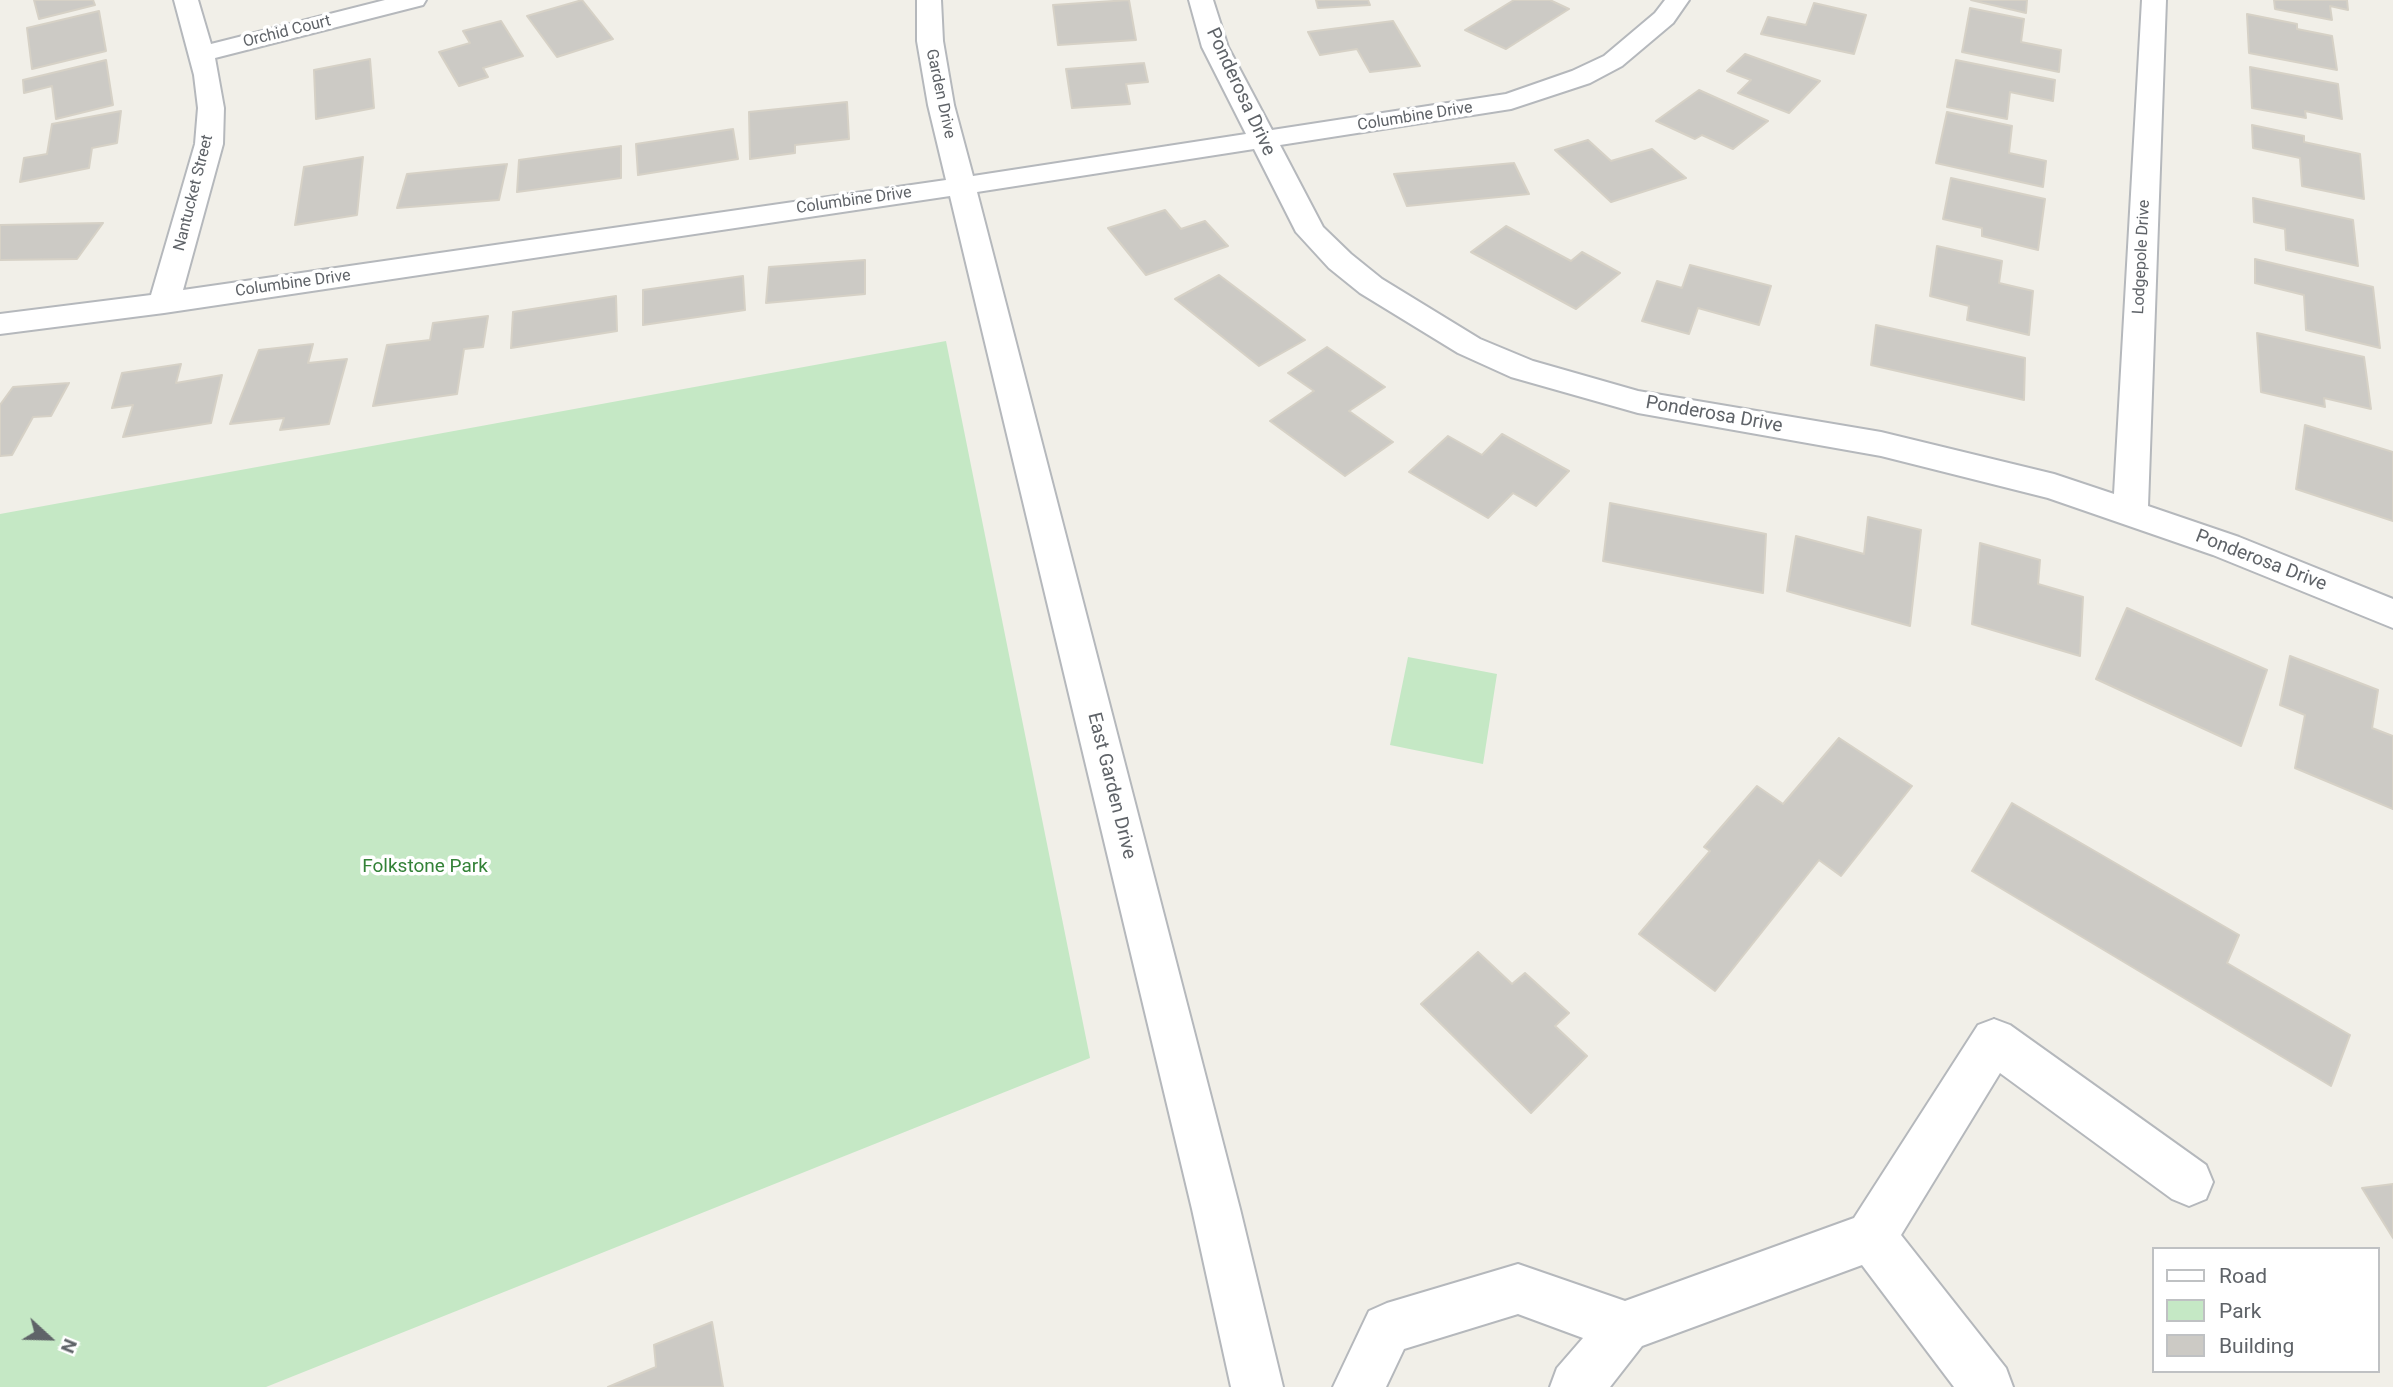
<!DOCTYPE html>
<style>
body{margin:0}
#map{position:relative;width:2393px;height:1387px;overflow:hidden;background:#f1efe8;font-family:Roboto,sans-serif}
canvas{display:block}
.legend{position:absolute;left:2152px;top:1247px;width:228px;height:126px;box-sizing:border-box;background:#fff;border:2px solid #bfc1c3;margin:0;padding:9px 12px;list-style:none;font-size:21px;color:#5f6368}
.legend li{display:flex;align-items:center;gap:14px;height:35px}
.legend b{width:35px;border:2px solid #bfc1c3}
.north{position:absolute;left:14px;top:1303px;width:70px;height:70px;-webkit-text-stroke:5px #fff;paint-order:stroke;rotate:112deg;font-size:19px;font-weight:700;line-height:28px;text-align:center;color:#5f6368}
.north::after{content:'';display:block;margin:auto;width:24px;height:32px;background:#5f6368;clip-path:polygon(50% 0,100% 100%,50% 72%,0 100%)}
</style>
<div id="map">
<canvas width="2393" height="1387"></canvas>
<ul class="legend">
<li><b style="height:9px;background:#fff"></b>Road</li>
<li><b style="height:19px;background:#c5e8c5"></b>Park</li>
<li><b style="height:19px;background:#cccac5"></b>Building</li>
</ul>
<div class="north">N</div>
</div>
<script>
const context = document.querySelector('canvas').getContext('2d');
context.lineJoin = 'round';
function paint(path, color) {
  context.fillStyle = color;
  context.fill(path, 'evenodd');
}
function shape(rows) {
  const path = new Path2D();
  for (const r of rows) {
    path.moveTo(r[0], r[1]);
    for (let i = 2; i < r.length; i += 2) path.lineTo(r[i], r[i + 1]);
  }
  return path;
}
function stroke(path, color, width, dash) {
  context.strokeStyle = color;
  context.lineWidth = width;
  context.lineCap = dash ? 'butt' : 'round';
  context.setLineDash(dash || []);
  context.stroke(path);
}
function label(font, color, halo, rows, align = 'center') {
  context.font = font + ' Roboto,sans-serif';
  context.lineWidth = 7;
  context.setLineDash([]);
  context.textBaseline = 'middle';
  context.strokeStyle = halo;
  context.fillStyle = color;
  for (const [text, x, y, turn = 0] of rows) {
    context.save();
    context.translate(x, y);
    context.rotate((+turn || 0) * Math.PI / 180);
    context.textAlign = isNaN(turn) ? turn : align;
    if (halo) context.strokeText(text, 0, 0);
    context.fillText(text, 0, 0);
    context.restore();
  }
}
paint(shape([
 [946,341,1090,1058,266,1387,0,1387,0,514],
 [1408,657,1497,674,1483,764,1390,745]
]), '#c5e8c5');
const building = shape([
 [34,0,93,0,95,5,39,19,34,0],
 [582,0,613,39,557,57,527,16,582,0],
 [1129,0,1136,40,1058,45,1053,5,1129,0],
 [1316,0,1368,0,1370,5,1318,8,1316,0],
 [1514,0,1550,0,1569,9,1506,49,1465,30,1514,0],
 [1971,0,2027,0,2026,13,1971,0],
 [2274,0,2347,0,2348,10,2330,6,2332,20,2275,9,2274,0],
 [1814,3,1866,15,1854,54,1761,34,1768,17,1806,25,1814,3],
 [1970,8,2024,19,2021,42,2061,50,2059,72,1962,52,1970,8],
 [99,11,106,51,32,69,27,28,99,11],
 [2247,14,2297,24,2297,29,2332,36,2337,70,2249,53,2247,14],
 [501,21,523,56,483,68,488,77,459,86,439,52,470,43,463,31,501,21],
 [1393,21,1420,66,1370,72,1357,49,1320,55,1308,32,1393,21],
 [1745,54,1820,81,1789,113,1738,93,1751,80,1727,71,1745,54],
 [370,59,374,108,316,119,314,70,370,59],
 [106,60,113,105,56,119,52,86,24,93,23,80,106,60],
 [1956,60,2055,80,2053,101,2010,92,2007,119,1947,107,1956,60],
 [1144,63,1148,82,1126,84,1130,104,1072,108,1066,69,1144,63],
 [2250,67,2338,84,2342,119,2305,111,2306,118,2252,108,2250,67],
 [1699,90,1768,121,1733,149,1702,135,1695,139,1656,121,1699,90],
 [847,102,849,139,795,145,795,153,750,159,749,112,847,102],
 [121,111,117,143,92,148,89,168,20,182,24,158,47,154,52,124,121,111],
 [1947,112,2012,126,2009,153,2046,161,2043,187,1936,163,1947,112],
 [2252,125,2304,136,2304,142,2360,154,2364,199,2302,186,2300,158,2253,148,2252,125],
 [733,129,738,159,638,175,636,144,733,129],
 [1588,140,1611,161,1652,149,1686,178,1611,202,1555,150,1588,140],
 [621,146,621,178,517,192,519,160,621,146],
 [363,157,357,215,295,225,304,167,363,157],
 [1514,163,1529,194,1407,206,1394,174,1514,163],
 [507,164,499,200,397,208,407,174,507,164],
 [1951,178,2045,199,2038,250,1982,236,1982,228,1943,219,1951,178],
 [2253,198,2353,220,2358,266,2286,250,2285,229,2254,222,2253,198],
 [1165,210,1181,229,1205,221,1228,246,1146,275,1108,228,1165,210],
 [103,223,77,259,0,260,0,225,103,223],
 [1506,226,1571,261,1582,252,1620,273,1576,309,1471,252,1506,226],
 [1937,246,2002,261,1999,283,2033,291,2029,335,1967,320,1969,306,1930,296,1937,246],
 [2255,259,2373,287,2380,348,2306,330,2304,295,2255,283,2255,259],
 [865,260,865,294,766,303,769,267,865,260],
 [1690,265,1771,286,1759,325,1698,308,1689,334,1642,321,1657,281,1682,288,1690,265],
 [1219,275,1305,340,1259,366,1175,299,1219,275],
 [743,276,745,310,643,325,643,290,743,276],
 [616,296,617,331,511,348,513,312,616,296],
 [488,316,483,347,464,349,457,394,373,406,387,345,430,340,433,323,488,316],
 [1876,325,2025,358,2024,400,1871,365,1876,325],
 [2257,333,2364,357,2371,409,2324,398,2325,407,2261,392,2257,333],
 [313,344,308,363,347,359,329,424,280,430,284,418,230,424,259,350,313,344],
 [1327,347,1385,387,1349,411,1393,442,1345,476,1270,421,1314,391,1288,373,1327,347],
 [181,364,176,383,222,375,211,423,123,437,133,405,112,408,122,373,181,364],
 [69,383,51,416,33,417,12,455,0,456,0,405,13,387,69,383],
 [2305,425,2393,452,2393,521,2296,489,2305,425],
 [1502,434,1569,471,1536,506,1513,493,1488,518,1409,472,1448,436,1482,455,1502,434],
 [1610,503,1766,534,1763,593,1603,561,1610,503],
 [1868,517,1921,530,1910,626,1787,591,1796,536,1864,554,1868,517],
 [1980,543,2040,560,2038,584,2083,597,2080,656,1972,624,1980,543],
 [2127,608,2267,670,2241,746,2096,679,2127,608],
 [2290,656,2378,690,2372,728,2393,736,2393,809,2295,768,2305,715,2280,705,2290,656],
 [1839,738,1912,786,1841,876,1819,860,1715,991,1639,934,1710,851,1704,847,1757,786,1783,804,1839,738],
 [2012,803,2239,935,2227,963,2350,1035,2331,1086,1972,871,2012,803],
 [1478,952,1512,984,1525,973,1569,1013,1555,1026,1587,1056,1531,1113,1421,1004,1478,952],
 [2393,1184,2393,1238,2362,1188,2393,1184],
 [712,1322,723,1387,608,1387,656,1367,654,1345,712,1322]
]);
paint(building, '#cccac5');
stroke(building, '#d6d1c6', 2);
const minor = shape([
 [174,0,198,0,211,44,385,0,426,0,423,5,215,58,224,108,223,144,183,290,946,180,928,105,917,41,917,0,941,0,943,41,954,105,973,176,1246,134,1202,47,1189,0,1213,0,1228,47,1272,130,1506,94,1572,71,1604,56,1655,13,1665,0,1689,0,1673,23,1622,66,1590,83,1511,109,1280,145,1323,227,1351,254,1382,279,1480,339,1533,361,1638,391,1881,432,2054,474,2114,494,2142,0,2166,0,2148,506,2239,537,2393,599,2393,628,2213,555,2048,498,1881,456,1638,413,1511,377,1458,353,1360,293,1329,268,1296,232,1254,149,977,192,1240,1209,1283,1387,1231,1387,1192,1209,950,196,164,313,0,334,0,314,151,295,195,144,198,108,194,75,174,0],
 [1994,1019,2010,1025,2206,1165,2213,1182,2206,1199,2189,1206,2172,1199,2000,1073,1901,1235,2006,1368,2013,1387,1954,1387,1862,1265,1642,1346,1610,1387,1550,1387,1557,1368,1583,1338,1518,1314,1404,1349,1386,1387,1333,1387,1369,1311,1387,1303,1518,1264,1625,1301,1854,1218,1978,1025,1994,1019]
]);
stroke(minor, '#b5b8bc', 4);
paint(minor, '#fff');
label('16px', '#5f6368', '#fff', [
 ["Orchid Court",287,32,-14],
 ["Garden Drive",940,94,78],
 ["Columbine Drive",1415,117,-9],
 ["Nantucket Street",194,193,-76],
 ["Columbine Drive",854,201,-8],
 ["Lodgepole Drive",2142,257,-87],
 ["Columbine Drive",293,284,-8]
]);
label('19px', '#5f6368', '#fff', [
 ["Ponderosa Drive",1240,92,65],
 ["Ponderosa Drive",1714,415,10],
 ["Ponderosa Drive",2261,561,21],
 ["East Garden Drive",1111,786,76]
]);
label('19px', '#348238', '#fff', [
 ["Folkstone Park",425,867]
]);
</script>
